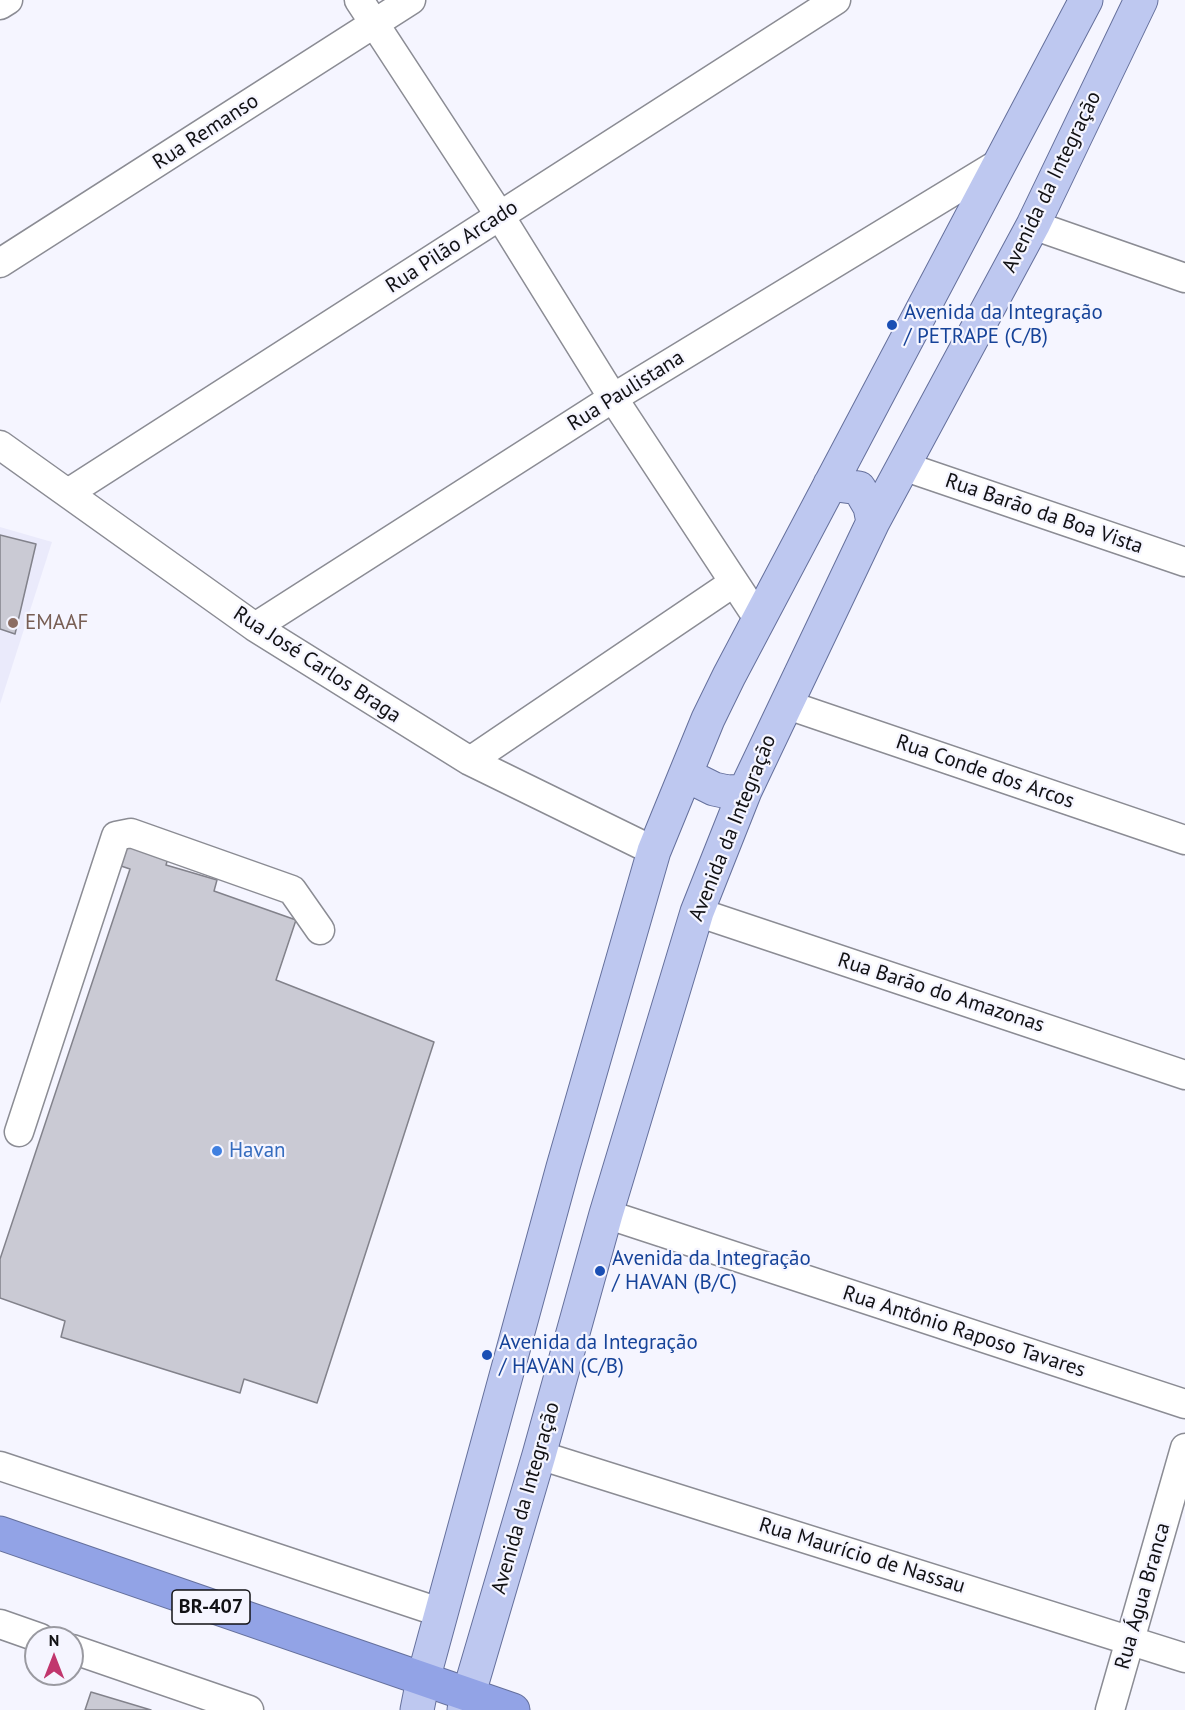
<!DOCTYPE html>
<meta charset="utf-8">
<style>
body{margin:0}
#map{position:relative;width:1185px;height:1710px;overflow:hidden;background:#f5f5ff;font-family:"PT Sans",sans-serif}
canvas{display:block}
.north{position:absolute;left:24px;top:1626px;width:60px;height:60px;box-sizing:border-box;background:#f5f5ff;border:2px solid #9a9aa1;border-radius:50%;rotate:0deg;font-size:16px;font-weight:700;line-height:24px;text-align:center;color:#111114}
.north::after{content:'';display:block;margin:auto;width:21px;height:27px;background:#c1366d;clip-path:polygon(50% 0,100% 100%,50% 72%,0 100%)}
</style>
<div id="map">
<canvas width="1185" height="1710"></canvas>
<div class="north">N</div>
</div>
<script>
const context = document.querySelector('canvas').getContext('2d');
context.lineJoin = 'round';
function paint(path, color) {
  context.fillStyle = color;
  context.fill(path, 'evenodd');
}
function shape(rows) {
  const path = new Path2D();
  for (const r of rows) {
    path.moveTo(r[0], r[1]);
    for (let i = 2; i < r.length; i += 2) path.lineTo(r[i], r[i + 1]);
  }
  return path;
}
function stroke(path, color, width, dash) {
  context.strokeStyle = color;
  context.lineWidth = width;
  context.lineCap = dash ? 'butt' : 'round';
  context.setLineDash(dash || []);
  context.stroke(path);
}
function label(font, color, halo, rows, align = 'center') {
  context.font = font + ' "PT Sans",sans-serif';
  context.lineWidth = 4.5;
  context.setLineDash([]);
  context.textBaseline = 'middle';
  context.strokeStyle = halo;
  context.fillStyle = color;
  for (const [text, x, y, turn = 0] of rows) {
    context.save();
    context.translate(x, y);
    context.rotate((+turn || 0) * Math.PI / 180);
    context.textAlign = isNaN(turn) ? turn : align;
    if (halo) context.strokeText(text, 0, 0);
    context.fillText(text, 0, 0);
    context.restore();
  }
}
paint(shape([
 [0,527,52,542,0,704]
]), '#eaeafb');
const building = shape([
 [0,535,36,544,15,634,0,629,0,535],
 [123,844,168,858,166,865,217,880,214,891,296,920,276,980,434,1042,317,1403,244,1379,240,1393,61,1337,65,1321,0,1298,0,1259,130,869,118,865,123,844],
 [91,1692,151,1710,85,1710,91,1692]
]);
paint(building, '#cacad4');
stroke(building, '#82828b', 1.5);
const minor = shape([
 [359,0,500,216,613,398,759,620],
 [0,5,8,0],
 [1033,225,1185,278],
 [0,263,411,0],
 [0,445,255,627,470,761,654,851],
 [903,466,1185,562],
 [68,493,836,0],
 [255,627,613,398,1001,162],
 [785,704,1185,840],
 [470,761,733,583],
 [697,912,1185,1075],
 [19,1132,116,836,131,833,292,890,320,930],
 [606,1214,1185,1404],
 [539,1455,1185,1658],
 [0,1466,442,1613],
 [0,1624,40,1638],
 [72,1649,249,1710],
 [1110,1710,1185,1448]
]);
const major = shape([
 [830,484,859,488,870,507,873,522],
 [687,771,696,780,714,789,728,792,745,791],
 [417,1710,423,1680,563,1167,654,851,708,719,729,676,1086,0],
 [464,1710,539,1455,606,1214,697,912,745,791,873,522,1033,225,1141,0]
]);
const highway = shape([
 [0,1533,513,1710]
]);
stroke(minor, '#8b8c94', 31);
stroke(major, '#65709c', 35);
stroke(highway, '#65709c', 35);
stroke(minor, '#fff', 28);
stroke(major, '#bec8f0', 33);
stroke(highway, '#92a3e6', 33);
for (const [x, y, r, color] of [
 [892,325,6,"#1a4fb4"],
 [13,623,6,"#8d6e63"],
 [217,1151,6,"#3f7fe0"],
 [600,1271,6,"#1a4fb4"],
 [487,1355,6,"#1a4fb4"]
]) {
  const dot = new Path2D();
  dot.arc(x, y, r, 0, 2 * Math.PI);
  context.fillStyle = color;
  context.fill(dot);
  stroke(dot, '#f5f5ff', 2);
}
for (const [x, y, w] of [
 [211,1607,78]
]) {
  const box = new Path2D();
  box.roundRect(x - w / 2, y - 17, w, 34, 4.5);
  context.fillStyle = '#f5f5ff';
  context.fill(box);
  stroke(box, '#111114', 1.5);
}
label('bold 20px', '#111114', null, [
 ["BR-407",211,1607]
]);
label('21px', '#111114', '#f5f5ff', [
 ["Rua Remanso",206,132,-33],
 ["Avenida da Integração",1052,182,-64],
 ["Rua Pilão Arcado",452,247,-33],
 ["Rua Paulistana",626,391,-32],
 ["Rua Barão da Boa Vista",1044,514,19],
 ["Rua José Carlos Braga",317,665,33],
 ["Rua Conde dos Arcos",985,772,19],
 ["Avenida da Integração",733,828,-68],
 ["Rua Barão do Amazonas",941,993,18],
 ["Rua Antônio Raposo Tavares",964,1332,18],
 ["Avenida da Integração",526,1498,-74],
 ["Rua Maurício de Nassau",862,1556,17],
 ["Rua Água Branca",1143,1596,-74]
]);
label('21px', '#164399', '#f5f5ff', [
 ["Avenida da Integração",904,313],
 ["/ PETRAPE (C/B)",904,337],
 ["Avenida da Integração",612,1259],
 ["/ HAVAN (B/C)",612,1283],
 ["Avenida da Integração",499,1343],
 ["/ HAVAN (C/B)",499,1367]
], 'left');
label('21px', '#785e54', '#f5f5ff', [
 ["EMAAF",25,623]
], 'left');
label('21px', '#366cbe', '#f5f5ff', [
 ["Havan",229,1151]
], 'left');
</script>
